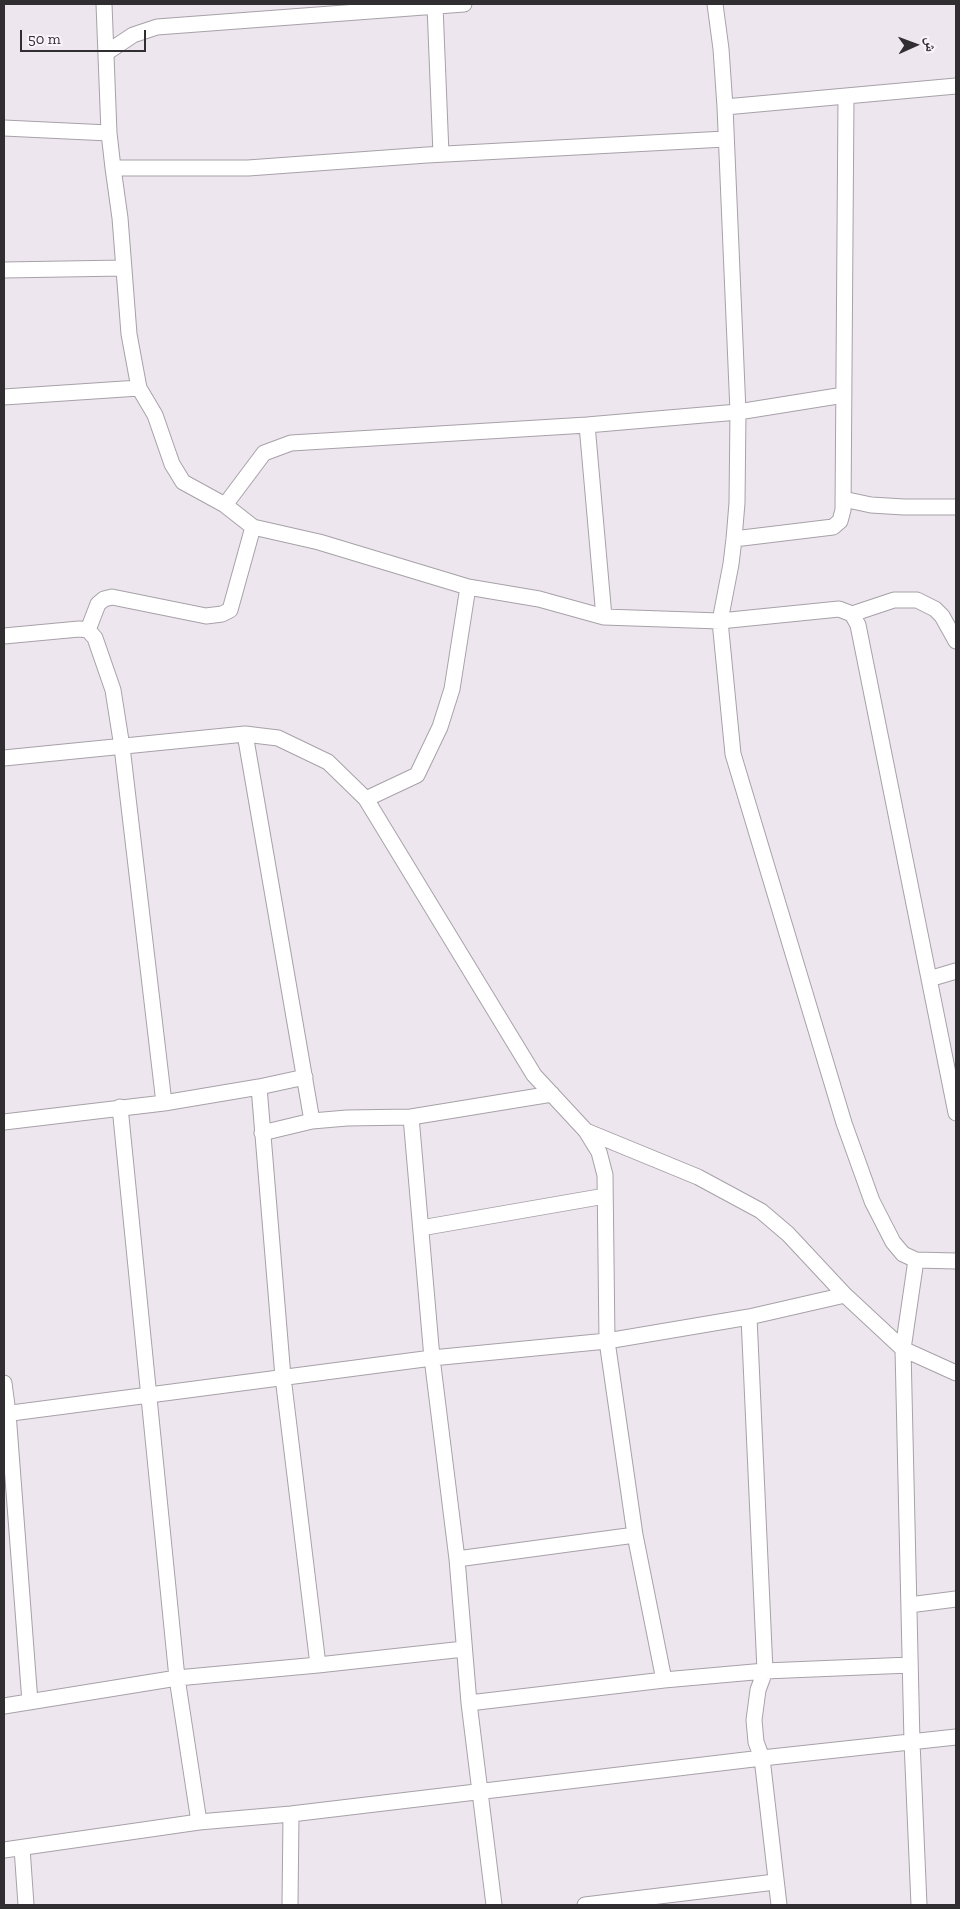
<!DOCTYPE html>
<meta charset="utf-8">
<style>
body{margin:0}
#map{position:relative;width:960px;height:1909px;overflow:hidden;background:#ede6ee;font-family:"Zilla Slab","Noto Naskh Arabic",serif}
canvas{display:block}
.frame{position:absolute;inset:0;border:5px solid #302e30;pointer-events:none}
.north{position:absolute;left:890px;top:20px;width:50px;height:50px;-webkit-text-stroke:4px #faf3fb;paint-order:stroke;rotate:88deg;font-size:14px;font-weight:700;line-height:20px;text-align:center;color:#302e30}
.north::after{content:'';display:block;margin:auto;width:18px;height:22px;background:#302e30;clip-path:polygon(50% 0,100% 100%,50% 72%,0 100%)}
.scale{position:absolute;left:20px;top:30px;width:126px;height:22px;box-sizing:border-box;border:2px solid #302e30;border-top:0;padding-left:6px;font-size:15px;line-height:18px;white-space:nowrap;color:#302e30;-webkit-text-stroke:4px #faf3fb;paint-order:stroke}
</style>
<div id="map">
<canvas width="960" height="1909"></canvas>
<div class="frame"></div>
<div class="north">ش</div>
<div class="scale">50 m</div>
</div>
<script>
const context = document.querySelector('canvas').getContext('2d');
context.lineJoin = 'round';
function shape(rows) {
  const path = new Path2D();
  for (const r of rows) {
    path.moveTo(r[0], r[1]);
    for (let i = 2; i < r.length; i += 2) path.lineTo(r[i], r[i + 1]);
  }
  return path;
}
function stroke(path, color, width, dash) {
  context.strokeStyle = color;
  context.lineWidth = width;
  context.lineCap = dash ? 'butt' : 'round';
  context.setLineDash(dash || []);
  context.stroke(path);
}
const street = shape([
 [104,4,109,133,113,168,248,168,427,155,725,139],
 [715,4,721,49,725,107,738,412,737,503,734,539,731,564,720,621,733,754,844,1123,872,1201,893,1242,903,1254,916,1260],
 [435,6,441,154],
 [106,53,133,35,157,27,464,4],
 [725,107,956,86],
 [4,128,109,133],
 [113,168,120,218,129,334,139,388,155,415,172,464,183,482,225,505,253,527,319,542,468,587,539,599,604,617,720,621,839,609,852,614,858,625,956,1113],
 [4,270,124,268],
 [4,397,139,388],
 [587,425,604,617],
 [843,499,871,505,904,507,956,507],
 [225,505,264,453,291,443,587,425,738,412,844,395],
 [734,539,833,527,840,521,843,510,846,96],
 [852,614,894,600,917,600,935,609,942,616,956,641],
 [88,630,98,604,104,599,112,597,206,616,222,614,230,610,253,527],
 [4,636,79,629,88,630,95,638,113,690,122,747,164,1103],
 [245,734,312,1121],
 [4,758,245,734,278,738,328,762,366,799,534,1075,586,1131,698,1177,761,1211,788,1234,845,1295,903,1349,956,1373],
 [366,799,417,775,440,727,452,689,468,587],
 [929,979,956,971],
 [259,1087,283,1377,318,1665],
 [120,1107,177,1678,199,1822],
 [411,1117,432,1358,457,1559,469,1703,494,1905],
 [4,1122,164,1103,259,1087,305,1077],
 [586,1131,599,1152,605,1175,607,1341,635,1535,664,1680],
 [262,1133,312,1121,347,1118,411,1117,552,1094],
 [421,1228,605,1196],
 [749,1317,765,1671,758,1690,754,1720,756,1742,762,1758,779,1905],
 [4,1383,8,1413,30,1702],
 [4,1414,432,1358,607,1341,749,1317,845,1295],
 [457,1559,635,1535],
 [909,1605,956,1599],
 [469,1703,664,1680,765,1671,910,1665],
 [4,1706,177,1678,318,1665,464,1649],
 [22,1848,26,1905],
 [4,1850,199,1822,291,1814,762,1758,956,1737],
 [290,1905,291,1814],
 [585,1905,775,1882],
 [919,1905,912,1742,903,1349,916,1260,956,1261]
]);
stroke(street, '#a7a1a8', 17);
stroke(street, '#fff', 15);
</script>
